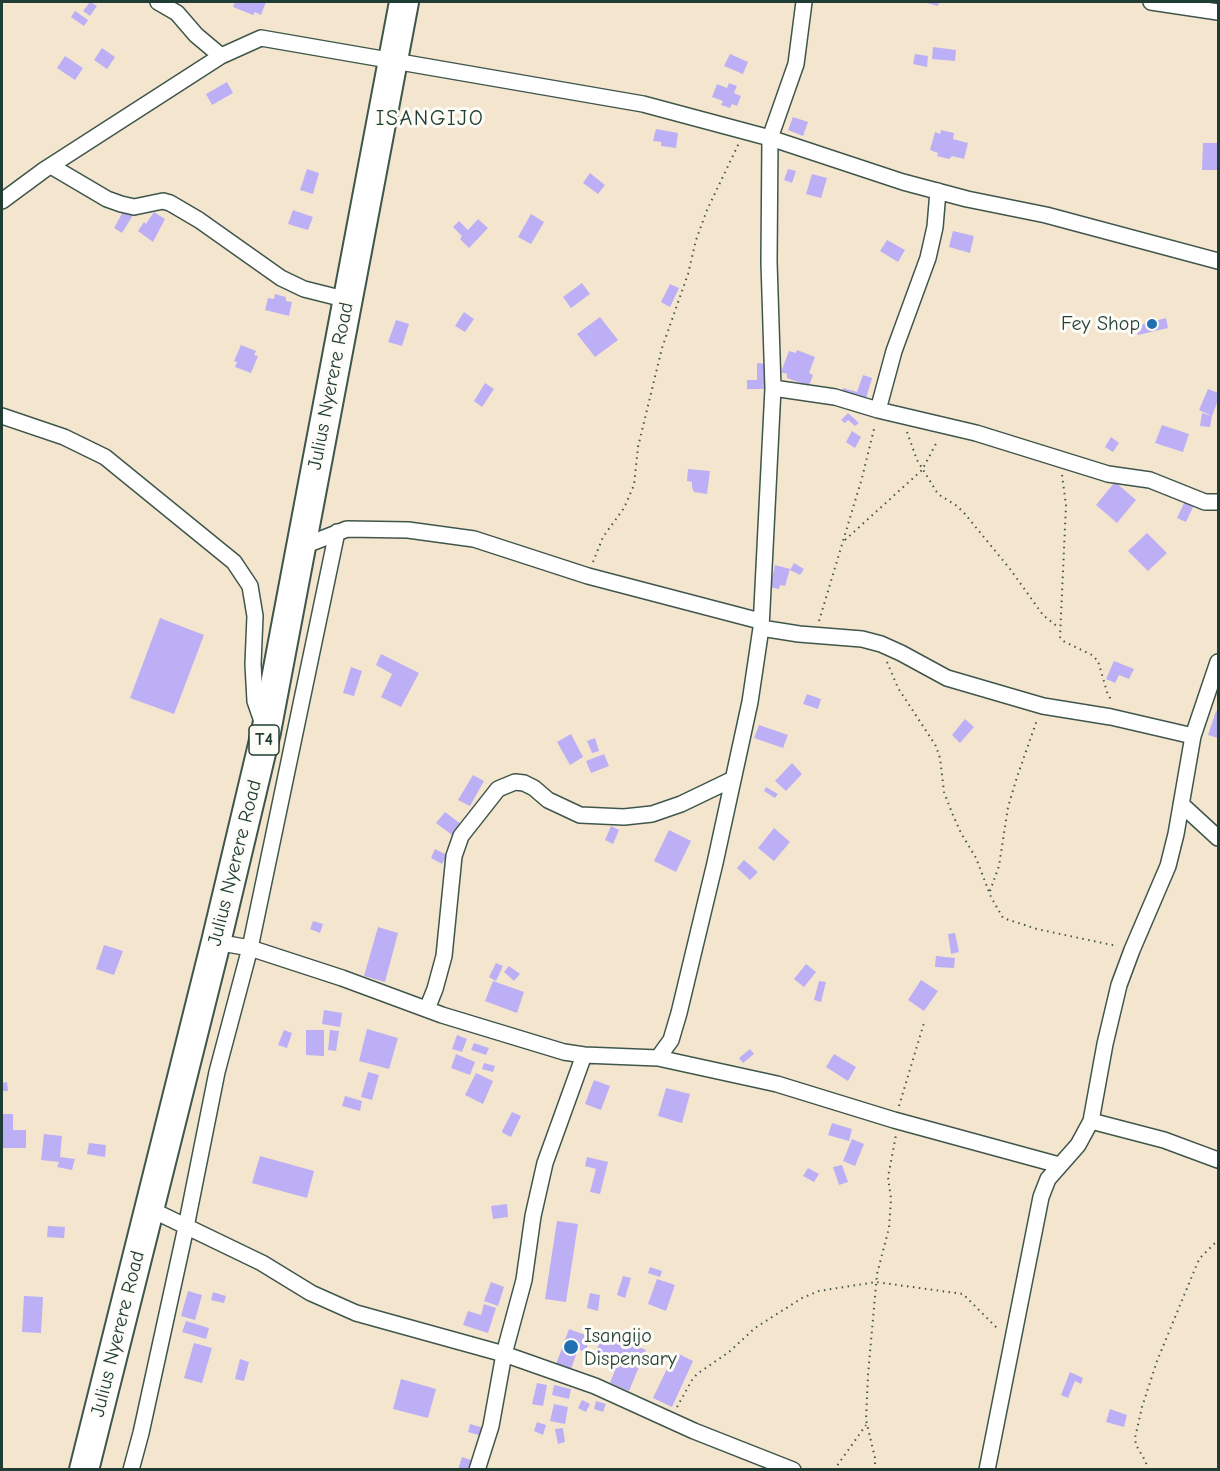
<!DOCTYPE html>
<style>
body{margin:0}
#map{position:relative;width:1220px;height:1471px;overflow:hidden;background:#f4e6ce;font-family:"Comic Neue",sans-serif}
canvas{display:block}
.frame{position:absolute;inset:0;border:3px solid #1f3d34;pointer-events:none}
</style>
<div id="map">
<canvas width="1220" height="1471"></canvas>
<div class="frame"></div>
</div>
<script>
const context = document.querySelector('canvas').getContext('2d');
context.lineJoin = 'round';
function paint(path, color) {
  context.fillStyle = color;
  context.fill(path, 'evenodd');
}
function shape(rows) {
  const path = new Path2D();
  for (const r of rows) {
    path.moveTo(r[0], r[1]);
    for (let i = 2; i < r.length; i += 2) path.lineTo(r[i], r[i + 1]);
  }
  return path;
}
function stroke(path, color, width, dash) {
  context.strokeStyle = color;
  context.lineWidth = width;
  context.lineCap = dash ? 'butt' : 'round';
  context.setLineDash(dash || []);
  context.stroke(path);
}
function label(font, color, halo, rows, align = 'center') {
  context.font = font + ' "Comic Neue",sans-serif';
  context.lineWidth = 6;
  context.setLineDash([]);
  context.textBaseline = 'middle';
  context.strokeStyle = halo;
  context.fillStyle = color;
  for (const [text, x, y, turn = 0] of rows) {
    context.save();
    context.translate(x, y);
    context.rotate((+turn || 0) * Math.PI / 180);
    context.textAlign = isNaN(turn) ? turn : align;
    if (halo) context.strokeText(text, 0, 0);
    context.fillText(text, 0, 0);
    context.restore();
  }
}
paint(shape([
 [90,2,97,6,90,16,83,11],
 [235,2,266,2,261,15,255,12,253,15,233,7],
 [928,2,939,2,938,6,927,3],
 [75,11,88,20,84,26,71,17],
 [933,47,956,50,955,61,932,59],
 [102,48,115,57,107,69,94,60],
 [730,54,748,62,743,74,724,66],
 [915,54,928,56,927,67,913,64],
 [65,56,83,68,75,80,57,68],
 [227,82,233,93,212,105,206,94],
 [729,83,737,86,734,93,741,96,737,106,732,104,730,108,721,105,723,101,712,97,717,84,727,88],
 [793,117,808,122,803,136,788,130],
 [656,129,678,133,676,148,661,146,661,142,653,141],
 [941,130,954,133,953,139,968,143,964,159,952,156,949,159,937,156,938,153,930,150,935,132,940,134],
 [1203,143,1218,143,1218,170,1202,170],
 [307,169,319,173,313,194,300,190],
 [788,169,796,171,792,183,784,180],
 [590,173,605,185,598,194,583,183],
 [812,174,827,178,821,198,806,194],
 [124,210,133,215,122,233,114,228],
 [293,210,313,217,308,230,288,224],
 [154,212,165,219,153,242,138,231,144,222,146,224],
 [531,214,544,222,531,244,518,237],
 [478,219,488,228,469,248,460,239,462,236,453,227,459,221,468,230],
 [953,231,974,236,970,253,949,247],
 [887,240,905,250,898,262,880,251],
 [582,283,590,294,571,308,563,297],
 [670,284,679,288,670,307,661,302],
 [275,294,286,297,286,301,292,302,289,316,265,310,268,298,274,299],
 [464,312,474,319,465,332,455,326],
 [600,317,618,340,595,357,577,334],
 [1166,318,1168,328,1138,335,1136,326],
 [396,320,409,324,402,346,388,342],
 [241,345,256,351,254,355,258,356,251,373,235,367,237,362,234,361],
 [797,350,815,357,809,373,813,375,809,386,787,378,787,374,781,372,789,351,796,353],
 [757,363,766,364,765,389,747,389,747,380,757,380],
 [863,375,872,378,865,402,841,394,843,388,857,392],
 [485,383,494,389,482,407,474,401],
 [1208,389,1218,393,1218,400,1212,416,1199,410],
 [848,413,859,423,855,426,848,420,845,423,841,420],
 [1202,413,1212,416,1210,427,1200,426],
 [1162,425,1189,434,1183,452,1155,443],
 [852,431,861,437,855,448,846,442],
 [1111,437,1119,443,1113,452,1105,447],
 [688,469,710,471,707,494,694,492,692,487,692,482,687,481],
 [1115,482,1136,500,1117,523,1096,505],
 [1185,501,1194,505,1186,522,1177,518],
 [1147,533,1167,553,1148,571,1128,551],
 [794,563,804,569,800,575,790,570],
 [775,565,790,569,785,586,780,585,779,589,770,587],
 [160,618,204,635,174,714,130,698],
 [381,654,419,673,401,707,381,697,392,674,376,665],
 [1114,661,1134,669,1129,679,1119,675,1115,683,1106,679],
 [351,667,362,671,354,696,343,693],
 [807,694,821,699,818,709,803,704],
 [1216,711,1218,712,1218,738,1208,735],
 [965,719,974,727,960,743,952,735],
 [759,725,788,735,783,748,754,738],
 [571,734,583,757,570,765,557,742],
 [595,738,599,751,592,753,587,741],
 [604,754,609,766,591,773,586,761],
 [792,763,802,774,786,791,775,781],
 [473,775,484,781,470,806,458,800],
 [766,787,778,794,775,798,764,791],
 [445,812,461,824,452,835,436,823],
 [611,826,619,830,613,844,605,840],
 [774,828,790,842,774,861,758,848],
 [669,830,691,841,676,872,654,861],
 [435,849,447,855,442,864,431,858],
 [744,860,758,872,750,880,737,868],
 [313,921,323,924,320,933,310,929],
 [378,927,398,933,385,982,364,976],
 [955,933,959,952,951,954,948,934],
 [104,945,123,951,114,975,96,969],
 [936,956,955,958,954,968,935,967],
 [496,963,503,966,496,981,489,977],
 [806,964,816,972,804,987,794,979],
 [509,966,520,974,514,981,504,972],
 [921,980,938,991,924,1011,908,1000],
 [493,981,524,992,517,1013,485,1001],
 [819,981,826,982,821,1002,814,1000],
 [324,1010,342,1013,340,1027,322,1024],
 [367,1029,398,1038,389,1069,359,1061],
 [284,1030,292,1033,287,1048,278,1045],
 [306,1030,324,1030,324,1056,306,1055],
 [330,1030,339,1031,336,1051,328,1050],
 [457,1035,467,1039,462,1052,452,1049],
 [474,1043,489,1048,486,1055,471,1050],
 [750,1049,754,1054,743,1063,739,1058],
 [456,1054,475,1062,470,1075,451,1068],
 [834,1054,856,1067,848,1081,826,1067],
 [484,1063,495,1066,493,1072,482,1069],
 [368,1072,379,1075,372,1100,361,1097],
 [476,1073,493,1081,483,1104,465,1095],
 [594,1080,610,1086,601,1110,585,1104],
 [7,1082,8,1091,2,1091,2,1083],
 [666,1088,690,1094,682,1123,658,1116],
 [345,1096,362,1101,360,1111,342,1106],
 [512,1112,521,1116,511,1137,503,1133,502,1131],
 [2,1114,13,1114,13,1130,26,1130,26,1148,2,1148],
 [832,1123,852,1129,849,1141,828,1135],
 [44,1134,62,1136,60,1157,75,1159,72,1170,57,1167,59,1162,41,1160],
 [852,1139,864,1144,855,1166,843,1161],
 [89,1143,106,1145,105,1157,87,1154],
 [260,1156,314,1171,307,1198,252,1183],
 [587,1157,608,1162,600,1194,590,1192,596,1169,585,1166],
 [842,1165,848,1182,839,1185,833,1167],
 [808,1168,819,1174,814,1182,803,1176],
 [507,1204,508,1217,493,1219,491,1206],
 [557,1221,578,1224,566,1302,545,1299],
 [48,1226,65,1227,64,1238,47,1237],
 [650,1267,662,1271,660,1277,648,1273],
 [623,1276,631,1278,625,1298,617,1295],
 [657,1279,675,1285,666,1311,648,1304],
 [491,1282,504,1287,498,1306,484,1301],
 [188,1291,202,1295,195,1320,181,1316],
 [213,1292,226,1296,224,1303,211,1300],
 [590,1293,600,1295,598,1311,587,1308],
 [24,1296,43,1297,41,1333,22,1332],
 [484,1304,496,1308,488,1333,463,1325,468,1311,481,1315],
 [186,1321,209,1328,206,1339,182,1332],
 [569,1329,591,1337,585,1352,578,1349,570,1372,555,1367],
 [604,1333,646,1350,629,1391,610,1383,619,1360,596,1351],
 [194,1343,212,1348,202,1383,184,1378],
 [675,1352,693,1361,672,1407,653,1398],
 [240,1359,249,1362,244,1381,235,1379],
 [1070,1372,1083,1378,1081,1384,1075,1381,1068,1398,1061,1395],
 [401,1379,436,1389,428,1418,393,1409],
 [537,1383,547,1385,543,1406,532,1404],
 [554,1385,571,1389,569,1399,552,1395],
 [582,1400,590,1404,586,1412,578,1408],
 [596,1401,606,1404,603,1412,594,1409],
 [554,1404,568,1407,565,1424,550,1421],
 [1110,1409,1127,1415,1124,1427,1106,1422],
 [537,1422,546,1425,543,1435,534,1431],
 [470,1424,484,1428,482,1436,468,1432],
 [563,1428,565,1442,558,1444,555,1429],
 [462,1457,471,1460,469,1470,458,1470]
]), '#bcaff5');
const street = shape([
 [158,2,177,13,196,35,221,56],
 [1151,2,1218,12],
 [51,166,107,199,121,204,134,207,163,201,170,203,199,220,281,278,304,289,348,300],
 [2,201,44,170,221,56,261,38,643,104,770,138,903,182,967,199,1046,215,1218,261],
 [773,388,835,397,878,410,976,433,1108,474,1150,480,1205,502,1218,502],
 [878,410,894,351,928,258,935,227,938,191],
 [2,416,64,437,105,457,234,562,250,586,255,616,253,664,255,701,263,724],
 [301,547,347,529,408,530,474,539,588,576,760,621],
 [761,628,799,634,862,639,881,644,901,653,947,678,1043,706,1111,717,1193,736],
 [1181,804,1218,838],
 [216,942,250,948,342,978,442,1015,564,1052,584,1055],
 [427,1009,435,989,444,956,454,856,461,836,498,789,515,782,524,783,534,788,548,800,580,815,624,817,652,814,681,804,733,779],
 [658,1058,671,1040,679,1013,715,863,750,702,761,628,773,388,769,262,770,138,796,64,804,2],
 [1091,1121,1164,1140,1218,1160],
 [150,1209,262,1263,311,1293,356,1313,504,1354,595,1386,694,1431,793,1470],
 [131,1470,141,1433,186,1227,217,1072,250,948,337,532],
 [477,1470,491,1426,504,1354,524,1280,533,1216,545,1163,584,1055,658,1058,777,1084,894,1120,1059,1165],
 [987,1470,1041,1197,1048,1179,1078,1145,1091,1121,1105,1044,1119,985,1132,950,1168,866,1176,834,1193,736,1218,662]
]);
const highway = shape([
 [84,1470,216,942,266,732,404,2]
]);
stroke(street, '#3f564b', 18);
stroke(highway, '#3f564b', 32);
stroke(shape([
 [907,432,917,460,938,494,957,506,965,514,1010,569,1043,615,1059,628],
 [1062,475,1066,505,1060,637,1063,641,1092,655,1098,661,1107,692,1112,702],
 [845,540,922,470,938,440],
 [593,562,603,537,624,508,634,485,638,447,662,348,688,274,696,240,707,210,739,143],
 [819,621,862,478,875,425],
 [887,662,898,688,936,746,940,758,944,792,952,813,961,833,976,858,991,897,1003,918,1037,929,1117,946],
 [990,891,999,866,1008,807,1017,777,1037,720],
 [899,1106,924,1023],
 [677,1407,692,1380,697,1374,729,1352,755,1328,802,1298,819,1291,876,1282,963,1294,999,1330],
 [834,1470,866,1425],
 [875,1470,875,1458,866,1420,868,1375,877,1274,889,1228,891,1199,888,1177,896,1135],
 [1147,1470,1146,1462,1136,1445,1135,1438,1142,1407,1157,1361,1197,1264,1200,1258,1218,1240]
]), '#3f564b', 2, [1.5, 4.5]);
stroke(street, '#fff', 15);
stroke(highway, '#fff', 28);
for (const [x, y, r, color] of [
 [1152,324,6,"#1f6fb2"],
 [571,1347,8,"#1f6fb2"]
]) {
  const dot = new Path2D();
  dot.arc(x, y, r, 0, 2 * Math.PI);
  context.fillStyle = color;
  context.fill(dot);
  stroke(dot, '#fdfcf7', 2);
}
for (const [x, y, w] of [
 [264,740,30]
]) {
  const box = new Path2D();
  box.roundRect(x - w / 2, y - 15, w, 30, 4.5);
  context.fillStyle = '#fdfcf7';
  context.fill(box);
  stroke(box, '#1f3d34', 1.5);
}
label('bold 18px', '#1f3d34', null, [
 ["T4",264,740]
]);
label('20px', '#1f3d34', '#fdfcf7', [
 ["Fey Shop",1140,324],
 ["Isangijo",584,1336,"left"],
 ["Dispensary",584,1359,"left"]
], 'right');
label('20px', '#1f3d34', '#fdfcf7', [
 ["Julius Nyerere Road",331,386,-79],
 ["Julius Nyerere Road",235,863,-76],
 ["Julius Nyerere Road",118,1334,-76]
]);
context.letterSpacing = '1.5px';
label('22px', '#1f3d34', '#fdfcf7', [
 ["ISANGIJO",430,119]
]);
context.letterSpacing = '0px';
</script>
